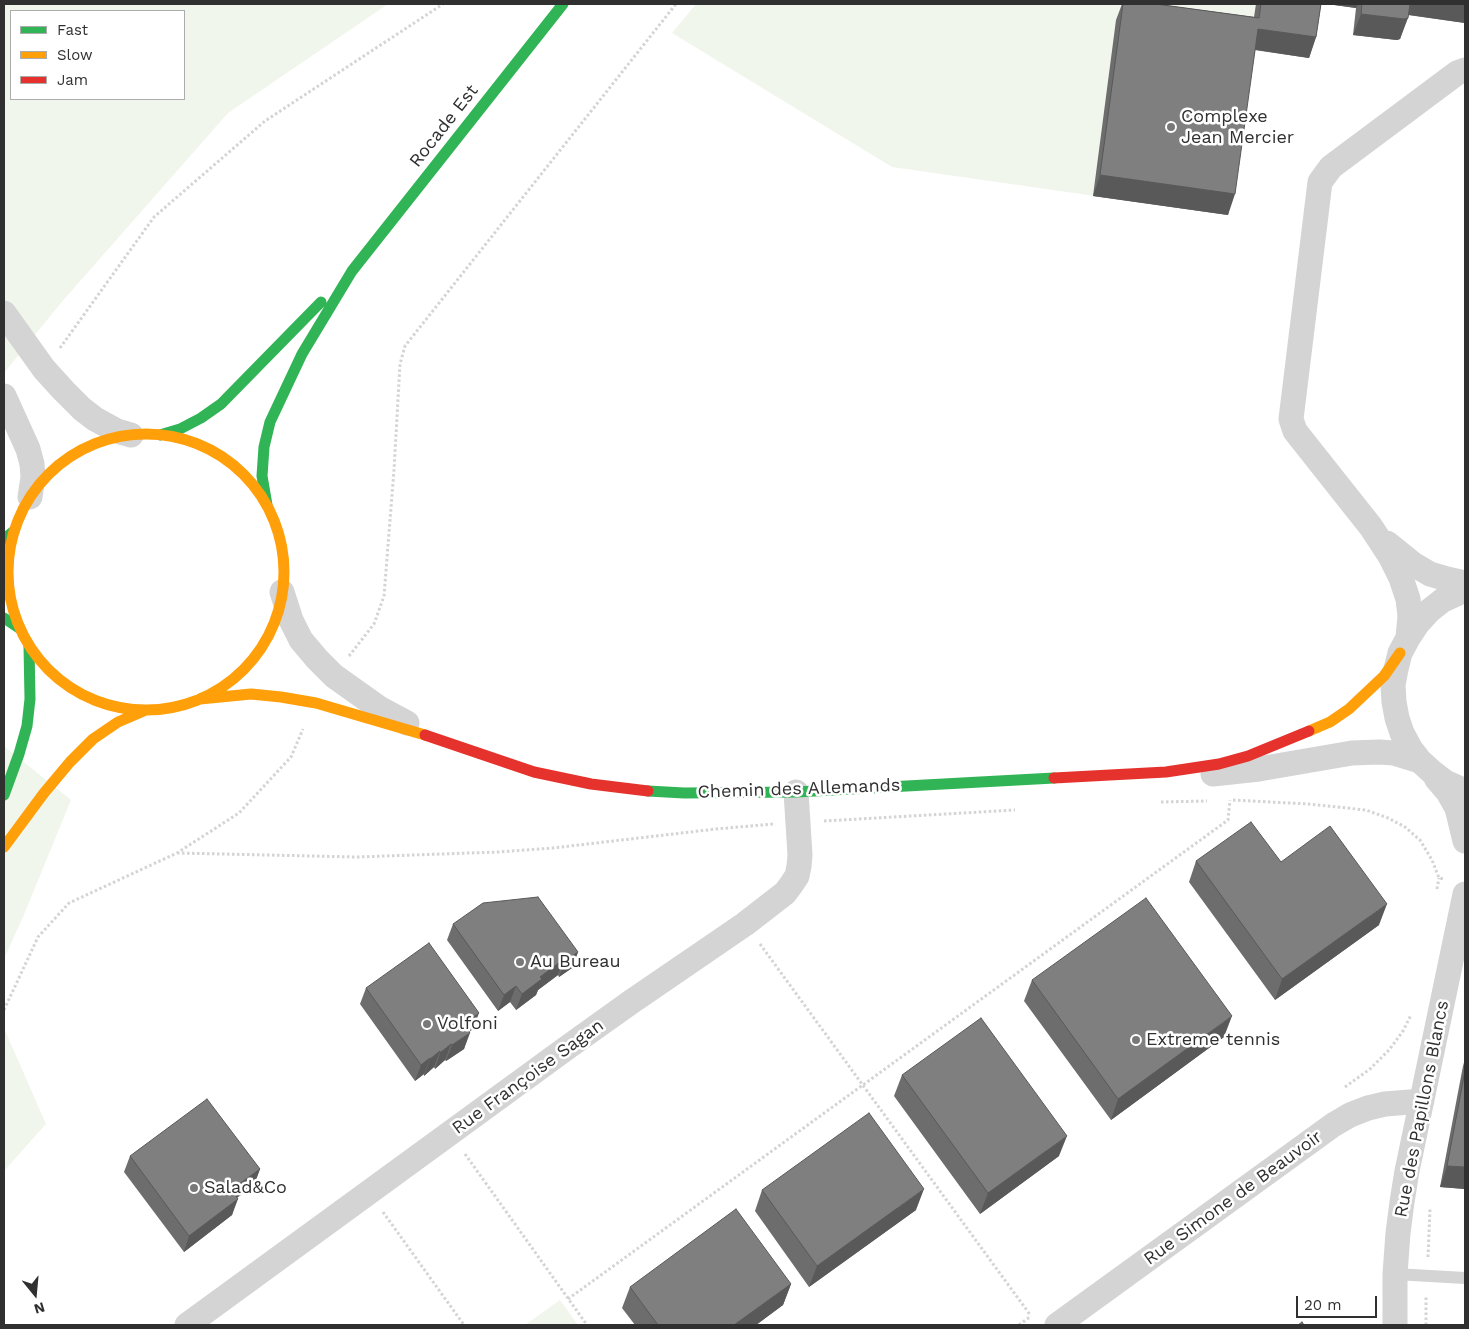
<!DOCTYPE html>
<meta charset="utf-8">
<style>
body{margin:0}
#map{position:relative;width:1469px;height:1329px;overflow:hidden;background:#fff;font-family:"Work Sans",sans-serif}
canvas{display:block}
.frame{position:absolute;inset:0;border:5px solid #303030;pointer-events:none}
.legend{position:absolute;left:10px;top:10px;width:175px;height:90px;box-sizing:border-box;background:#fff;border:1px solid #acacac;margin:0;padding:6px 9px;list-style:none;font-size:15px;color:#303030}
.legend li{display:flex;align-items:center;gap:10px;height:25px}
.legend b{width:25px;border:1px solid #acacac}
.north{position:absolute;left:10px;top:1269px;width:50px;height:50px;-webkit-text-stroke:4px #fff;paint-order:stroke;rotate:163deg;font-size:14px;font-weight:700;line-height:20px;text-align:center;color:#303030}
.north::after{content:'';display:block;margin:auto;width:18px;height:22px;background:#303030;clip-path:polygon(50% 0,100% 100%,50% 72%,0 100%)}
.scale{position:absolute;left:1296px;top:1296px;width:81px;height:22px;box-sizing:border-box;border:2px solid #303030;border-top:0;padding-left:6px;font-size:15px;line-height:18px;white-space:nowrap;color:#303030;-webkit-text-stroke:4px #fff;paint-order:stroke}
</style>
<div id="map">
<canvas width="1469" height="1329"></canvas>
<div class="frame"></div>
<ul class="legend">
<li><b style="height:6px;background:#30b455"></b>Fast</li>
<li><b style="height:6px;background:#ff9f0a"></b>Slow</li>
<li><b style="height:6px;background:#e5322d"></b>Jam</li>
</ul>
<div class="north">N</div>
<div class="scale">20 m</div>
</div>
<script>
const context = document.querySelector('canvas').getContext('2d');
context.lineJoin = 'round';
function paint(path, color) {
  context.fillStyle = color;
  context.fill(path, 'evenodd');
}
function shape(rows) {
  const path = new Path2D();
  for (const r of rows) {
    if (r.length === 3) {
      path.moveTo(r[0] + r[2], r[1]);
      path.arc(r[0], r[1], r[2], 0, 2 * Math.PI);
      continue;
    }
    path.moveTo(r[0], r[1]);
    for (let i = 2; i < r.length; i += 2) path.lineTo(r[i], r[i + 1]);
  }
  return path;
}
function stroke(path, color, width, dash) {
  context.strokeStyle = color;
  context.lineWidth = width;
  context.lineCap = dash ? 'butt' : 'round';
  context.setLineDash(dash || []);
  context.stroke(path);
}
function label(font, color, halo, rows, align = 'center') {
  context.font = font + ' "Work Sans",sans-serif';
  context.lineWidth = 5;
  context.setLineDash([]);
  context.textBaseline = 'middle';
  context.strokeStyle = halo;
  context.fillStyle = color;
  for (const [text, x, y, turn = 0] of rows) {
    context.save();
    context.translate(x, y);
    context.rotate((+turn || 0) * Math.PI / 180);
    context.textAlign = isNaN(turn) ? turn : align;
    if (halo) context.strokeText(text, 0, 0);
    context.fillText(text, 0, 0);
    context.restore();
  }
}
paint(shape([
 [4,4,388,4,228,113,60,304,4,373],
 [11,11,184,11,184,99,11,99],
 [696,4,1317,4,1309,58,1250,50,1228,215,892,167,672,33],
 [4,746,71,800,23,917,4,959],
 [4,1028,46,1124,4,1171],
 [560,1300,578,1325,525,1325]
]), '#f1f6ec');
stroke(shape([
 [60,348,154,217,265,121,443,4],
 [349,656,374,624,384,596,394,470,400,364,405,346,676,4],
 [1233,800,1308,804,1366,810,1388,818,1405,827,1420,840,1432,860,1439,878,1445,879],
 [1161,802,1207,801],
 [824,821,1015,810],
 [177,853,357,857,498,852,553,848,716,829,773,824],
 [1437,889,1439,878],
 [760,944,1031,1316],
 [4,1010,38,937,69,903,177,853,239,813,291,757,303,729],
 [1345,1087,1370,1069,1389,1050,1403,1031,1411,1015],
 [465,1154,587,1325],
 [383,1212,464,1325],
 [1428,1257,1430,1209],
 [568,1299,1228,820,1230,800],
 [1019,1325,1031,1316],
 [1426,1325,1426,1296]
]), '#d4d4d4', 3, [2.5, 2.5]);
stroke(shape([
 [1395,1274,1465,1278]
]), '#d4d4d4', 12);
stroke(shape([
 [4,313,44,369,64,391,82,409,95,419,117,431,131,435],
 [4,396,28,449,32,464,33,477,30,497],
 [1387,543,1413,564,1430,574,1447,579,1465,583],
 [1465,590,1443,600,1429,611,1418,623,1408,638,1400,653,1396,669,1393,685,1394,702,1397,718,1402,733,1410,748,1420,761,1432,772,1445,782,1465,791],
 [282,592,291,620,301,640,317,659,334,676,379,708,407,723],
 [1408,638,1410,616,1408,599,1401,578,1390,556,1371,527,1295,431,1291,419,1320,182,1331,167,1457,73,1465,70],
 [1213,774,1259,769,1352,753,1379,752,1394,753,1420,761],
 [1436,778,1448,792,1457,808,1465,841],
 [187,1325,568,1047,631,1002,745,924,785,893,791,885,797,876,799,866,800,855,796,792],
 [1057,1325,1333,1125,1350,1115,1368,1108,1385,1104,1422,1101],
 [1395,1325,1395,1274,1398,1233,1402,1202,1407,1171,1465,894]
]), '#d4d4d4', 25);
stroke(shape([
 [160,435,180,429,201,418,221,404,321,302],
 [267,505,262,476,264,447,270,422,302,354,352,271,563,4],
 [4,539,14,531],
 [4,618,19,628],
 [648,791,684,793,796,792,1054,778],
 [4,795,19,754,27,726,30,699,29,646]
]), '#30b455', 11);
stroke(shape([
 [146,572,138],
 [200,699,251,694,281,697,316,703,425,735],
 [1309,731,1330,722,1349,709,1384,676,1400,653],
 [4,847,44,793,70,762,93,739,118,722,146,710]
]), '#ff9f0a', 11);
stroke(shape([
 [425,735,534,772,591,784,648,791],
 [1054,778,1166,772,1219,764,1248,756,1309,731]
]), '#e5322d', 11);
paint(shape([
 [1122,4,1156,4,1254,17,1256,4,1321,4,1316,37,1309,58,1255,50,1228,215,1093,196,1116,20],
 [1327,4,1465,4,1465,23,1408,15,1400,39,1397,40,1353,35,1356,8],
 [1196,861,1281,862,1379,925,1275,1000,1189,882],
 [453,924,578,952,572,968,559,977,558,975,538,990,536,995,516,1010,510,1002,498,1011,447,940],
 [1032,980,1224,1037,1111,1120,1024,1001],
 [366,988,473,1029,469,1032,464,1049,446,1061,445,1060,435,1069,434,1067,424,1076,424,1074,415,1081,360,1004],
 [1465,1059,1465,1189,1440,1187,1463,1066],
 [902,1075,1059,1156,980,1214,894,1096],
 [130,1156,260,1169,254,1185,237,1198,232,1215,184,1252,124,1172],
 [762,1190,916,1210,809,1287,755,1211],
 [791,1284,783,1305,756,1325,635,1325,622,1308,630,1287]
]), '#6d6d6d');
paint(shape([
 [1327,4,1358,4,1356,8],
 [1407,4,1465,4,1465,23,1403,14],
 [1361,14,1408,18,1400,39,1397,40,1353,35],
 [1258,29,1316,37,1309,58,1250,49],
 [1100,175,1235,194,1228,215,1093,196],
 [1387,904,1379,925,1275,1000,1282,979],
 [578,952,572,968,559,977,565,961],
 [564,959,558,975,538,990,536,995,516,1010,522,994,540,977],
 [516,986,510,1002,498,1011,504,995],
 [479,1013,473,1029,457,1040,463,1024],
 [1232,1016,1224,1037,1111,1120,1118,1099],
 [470,1033,464,1049,446,1061,452,1045],
 [451,1044,445,1060,435,1069,440,1053],
 [440,1051,434,1067,424,1076,430,1059],
 [430,1058,424,1074,415,1081,421,1065],
 [1067,1136,1059,1156,980,1214,988,1193],
 [1447,1166,1465,1167,1465,1189,1440,1187],
 [260,1169,254,1185,225,1206,231,1190],
 [924,1189,916,1210,809,1287,817,1266],
 [238,1199,232,1215,184,1252,189,1236],
 [791,1284,783,1305,756,1325,734,1325]
]), '#595959');
const building = shape([
 [1123,4,1156,4,1259,18,1261,4,1321,4,1316,37,1258,29,1235,194,1100,175,1123,4],
 [1362,4,1410,4,1408,18,1404,19,1361,14,1362,4],
 [1251,822,1281,862,1330,826,1387,904,1282,979,1196,861,1251,822],
 [538,897,578,952,565,961,564,959,540,977,542,979,522,994,516,986,504,995,453,924,483,903,538,897],
 [1146,898,1232,1016,1118,1099,1032,980,1146,898],
 [429,943,479,1013,463,1024,470,1033,452,1045,451,1044,440,1053,440,1051,430,1059,430,1058,421,1065,366,988,429,943],
 [981,1018,1067,1136,988,1193,902,1075,981,1018],
 [1465,1071,1465,1167,1447,1166,1465,1071],
 [207,1099,260,1169,231,1190,238,1199,189,1236,130,1156,207,1099],
 [869,1113,924,1189,817,1266,762,1190,869,1113],
 [736,1209,791,1284,734,1325,658,1325,630,1287,736,1209],
 [1302,1322,1304,1325,1298,1325,1302,1322]
]);
paint(building, '#7f7f7f');
stroke(building, '#595959', 1);
for (const [x, y, r, color] of [
 [1171,127,5,"#787878"],
 [520,962,5,"#787878"],
 [427,1024,5,"#787878"],
 [1136,1040,5,"#787878"],
 [194,1188,5,"#787878"]
]) {
  const dot = new Path2D();
  dot.arc(x, y, r, 0, 2 * Math.PI);
  context.fillStyle = color;
  context.fill(dot);
  stroke(dot, '#fff', 2);
}
label('18px', '#303030', '#fff', [
 ["Complexe",1181,117],
 ["Jean Mercier",1181,138],
 ["Au Bureau",530,962],
 ["Volfoni",437,1024],
 ["Extreme tennis",1146,1040],
 ["Salad&Co",204,1188]
], 'left');
label('18px', '#303030', '#fff', [
 ["Rocade Est",444,126,-52],
 ["Chemin des Allemands",799,789,-2],
 ["Rue Françoise Sagan",528,1077,-36],
 ["Rue des Papillons Blancs",1422,1109,-79],
 ["Rue Simone de Beauvoir",1233,1198,-36]
]);
</script>
